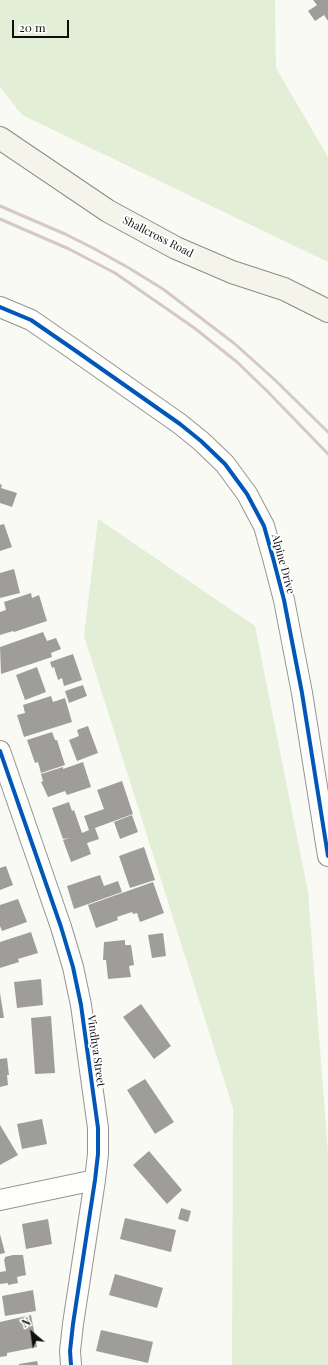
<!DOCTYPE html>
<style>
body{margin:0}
#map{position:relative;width:328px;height:1365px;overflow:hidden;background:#fafaf4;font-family:"Playfair Display",serif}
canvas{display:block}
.north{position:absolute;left:12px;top:1313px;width:40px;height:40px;-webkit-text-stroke:3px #fff;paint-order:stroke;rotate:331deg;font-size:11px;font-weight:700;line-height:16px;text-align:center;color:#0e0e0e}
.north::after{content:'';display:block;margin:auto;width:14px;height:18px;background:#0e0e0e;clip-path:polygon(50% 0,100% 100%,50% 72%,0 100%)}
.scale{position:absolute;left:12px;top:20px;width:57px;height:18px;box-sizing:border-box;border:2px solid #0e0e0e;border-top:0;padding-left:5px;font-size:12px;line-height:14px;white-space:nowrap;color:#0e0e0e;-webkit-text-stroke:3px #fff;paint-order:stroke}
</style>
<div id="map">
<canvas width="328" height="1365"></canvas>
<div class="north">N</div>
<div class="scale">20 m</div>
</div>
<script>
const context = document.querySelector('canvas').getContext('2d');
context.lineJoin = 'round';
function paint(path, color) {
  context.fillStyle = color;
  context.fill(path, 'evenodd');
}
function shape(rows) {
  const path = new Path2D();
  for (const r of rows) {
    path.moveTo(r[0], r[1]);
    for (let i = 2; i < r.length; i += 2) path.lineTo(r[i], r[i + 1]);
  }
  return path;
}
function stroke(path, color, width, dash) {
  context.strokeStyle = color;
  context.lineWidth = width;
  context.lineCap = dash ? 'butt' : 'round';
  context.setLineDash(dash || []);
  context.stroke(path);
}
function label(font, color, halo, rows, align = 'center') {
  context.font = font + ' "Playfair Display",serif';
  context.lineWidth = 4;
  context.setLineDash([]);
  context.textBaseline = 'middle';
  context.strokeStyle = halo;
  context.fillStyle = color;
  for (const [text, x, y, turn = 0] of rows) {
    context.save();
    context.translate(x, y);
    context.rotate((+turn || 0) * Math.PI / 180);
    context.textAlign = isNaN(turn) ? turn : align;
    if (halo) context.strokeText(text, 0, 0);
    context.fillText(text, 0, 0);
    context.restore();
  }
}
paint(shape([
 [0,0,275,0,276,68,328,157,328,262,22,115,0,87],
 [98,519,255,626,308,892,328,1153,328,1365,232,1365,233,1108,84,636]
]), '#e2eed6');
paint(shape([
 [313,0,328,0,328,21,324,15,315,21,308,11,317,5],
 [0,484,2,485,1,488,17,493,12,507,0,503],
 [4,524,12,547,0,551,0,525],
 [14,569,20,593,0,598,0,573],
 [31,593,32,598,39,595,47,621,14,632,13,631,0,635,0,612,6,610,4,602],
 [43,632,47,641,56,638,61,649,51,653,52,657,1,674,0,647],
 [73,654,82,680,64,686,62,678,58,680,54,667,52,668,50,662],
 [37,667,46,692,25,700,16,675],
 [83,685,87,696,69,703,65,691],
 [51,696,53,702,65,698,72,722,24,737,17,715,25,713,23,705],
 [88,726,98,753,77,761,69,740,79,736,77,730],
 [52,732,55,740,57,740,65,765,41,773,38,762,35,763,27,740],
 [83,762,91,787,67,795,65,791,48,797,41,782,43,781,41,774,63,767,63,769],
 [122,781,133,814,95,828,99,839,87,843,91,854,71,862,63,840,69,838,63,839,52,808,69,802,72,811,74,810,82,833,89,830,84,816,104,809,97,790],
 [132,815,138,832,120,839,114,822],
 [144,847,155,880,130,888,119,856],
 [6,866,13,885,0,890,0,868],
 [100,875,104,886,118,881,122,892,74,909,67,886],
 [153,882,164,913,140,922,137,913,133,914,132,912,117,917,118,920,96,928,88,905],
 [18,899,27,922,2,931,0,926,0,905],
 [31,932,38,953,18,959,19,962,0,968,0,942],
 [163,933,166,956,152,958,148,935],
 [125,940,125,945,131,945,134,965,129,966,131,977,108,979,106,960,103,960,104,942],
 [41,979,43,1005,17,1008,14,982],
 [0,993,4,1018,0,1018],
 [141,1004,171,1046,154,1059,123,1017],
 [51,1016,55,1073,35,1074,31,1018],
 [7,1058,9,1075,7,1075,8,1085,0,1087,0,1059],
 [145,1079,174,1122,155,1134,127,1090],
 [42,1119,47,1144,22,1149,17,1124],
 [0,1125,18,1155,0,1165],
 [149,1151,182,1190,167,1204,133,1165],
 [181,1208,191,1211,188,1222,178,1219],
 [125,1218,176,1230,171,1252,120,1239],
 [48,1219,52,1244,26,1249,22,1224],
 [0,1234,5,1253,0,1254],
 [13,1255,23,1255,26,1275,17,1277,18,1283,8,1285,8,1283,0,1284,0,1272,6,1271,4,1259,5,1259,5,1257],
 [115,1274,163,1288,157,1308,109,1295],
 [33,1290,36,1311,5,1316,2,1296],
 [31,1315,37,1347,7,1353,7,1356,0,1357,0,1322],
 [101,1330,153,1342,148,1363,96,1351],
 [37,1361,38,1365,19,1365,19,1364]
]), '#9e9d99');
const street = shape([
 [0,307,31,320,76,351,180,424,201,441,225,464,247,494,264,526,273,558,284,600,302,693,328,856],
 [0,751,61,927,73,967,81,1005,98,1128,98,1154,95,1180,73,1324,70,1351,71,1365],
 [0,1200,95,1180]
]);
const secondary = shape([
 [0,138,108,211,176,248,232,272,284,289,328,311]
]);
stroke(street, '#949492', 22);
stroke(secondary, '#8b8b88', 24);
stroke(street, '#fefefd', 20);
stroke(secondary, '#f4f4eb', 22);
stroke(shape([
 [0,206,65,234,93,248,129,268,163,289,235,344,275,380,328,432],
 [0,219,69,249,115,273,193,327,237,362,267,391,328,454]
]), '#d5c8c6', 3);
stroke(shape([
 [0,307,31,320,76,351,180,424,201,441,225,464,247,494,264,526,273,558,284,600,302,693,328,856],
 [0,751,61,927,73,967,81,1005,98,1128,98,1154,95,1180,73,1324,70,1351,71,1365]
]), '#0057b8', 4);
label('11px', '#0e0e0e', '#fff', [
 ["Shallcross Road",158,237,27],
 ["Alpine Drive",283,564,75],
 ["Vindhya Street",96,1051,82]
]);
</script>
